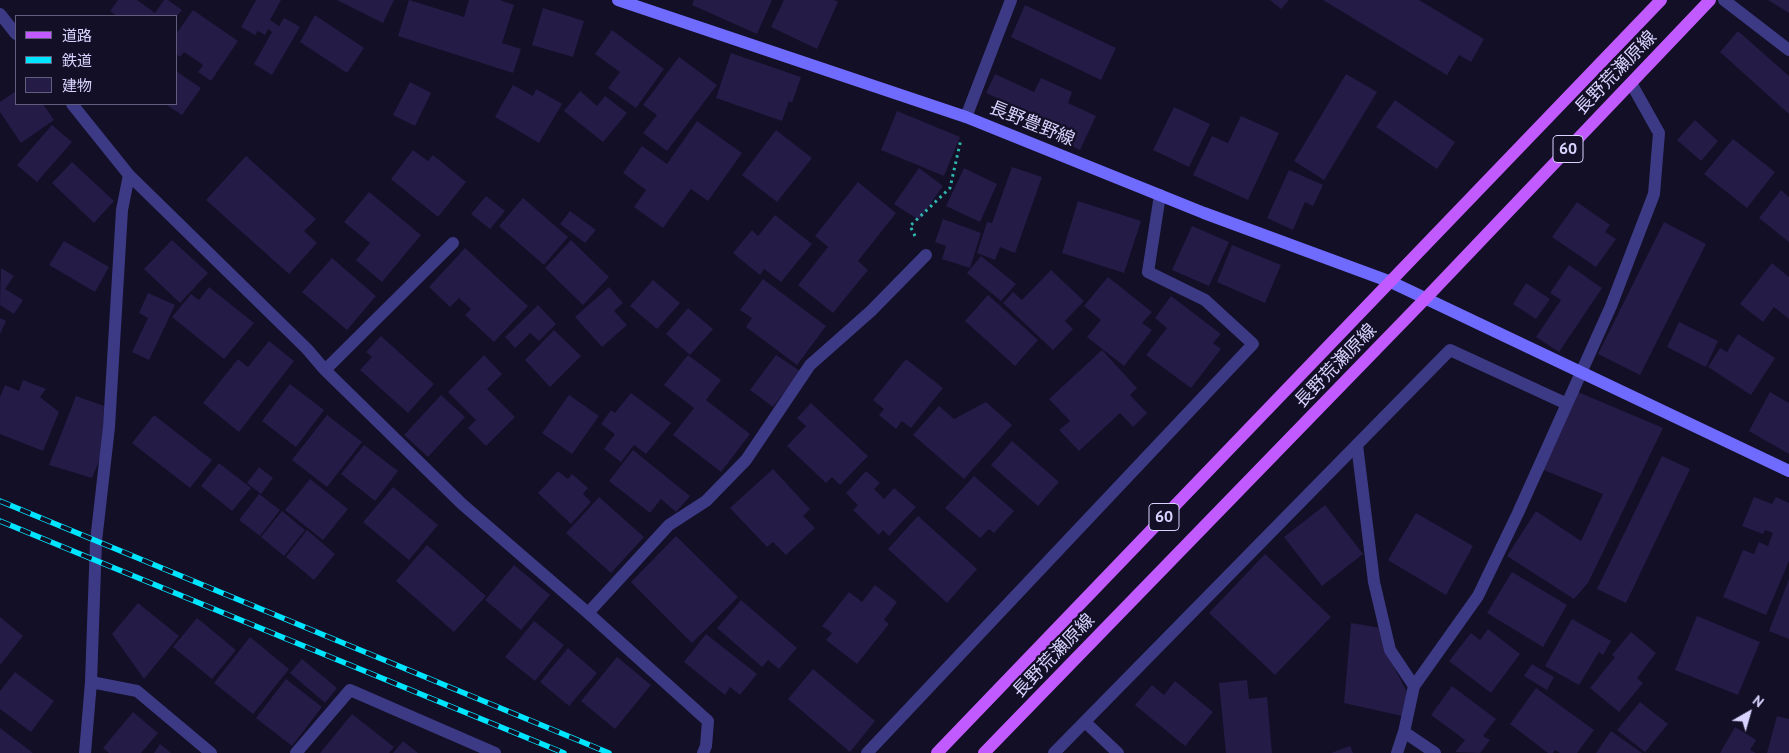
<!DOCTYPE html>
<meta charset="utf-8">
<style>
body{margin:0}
#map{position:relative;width:1789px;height:753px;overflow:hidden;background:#130f26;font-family:"PT Sans","Noto Sans JP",sans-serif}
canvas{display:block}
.legend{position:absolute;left:15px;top:15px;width:162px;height:90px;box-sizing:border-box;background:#130f26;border:1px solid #625e7d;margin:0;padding:6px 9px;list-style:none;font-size:15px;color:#d9d4ff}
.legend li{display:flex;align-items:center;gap:10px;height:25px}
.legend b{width:25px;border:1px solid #625e7d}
.north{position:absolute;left:1724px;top:688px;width:50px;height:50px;-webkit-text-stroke:4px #130f26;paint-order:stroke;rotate:38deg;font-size:14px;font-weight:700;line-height:20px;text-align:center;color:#d9d4ff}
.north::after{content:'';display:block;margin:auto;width:18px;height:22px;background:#d9d4ff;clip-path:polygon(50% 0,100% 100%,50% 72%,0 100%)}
</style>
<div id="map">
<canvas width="1789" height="753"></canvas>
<ul class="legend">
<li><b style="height:6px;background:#c25bff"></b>道路</li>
<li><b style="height:6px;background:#00e5ff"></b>鉄道</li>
<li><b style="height:14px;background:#241b47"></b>建物</li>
</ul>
<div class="north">N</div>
</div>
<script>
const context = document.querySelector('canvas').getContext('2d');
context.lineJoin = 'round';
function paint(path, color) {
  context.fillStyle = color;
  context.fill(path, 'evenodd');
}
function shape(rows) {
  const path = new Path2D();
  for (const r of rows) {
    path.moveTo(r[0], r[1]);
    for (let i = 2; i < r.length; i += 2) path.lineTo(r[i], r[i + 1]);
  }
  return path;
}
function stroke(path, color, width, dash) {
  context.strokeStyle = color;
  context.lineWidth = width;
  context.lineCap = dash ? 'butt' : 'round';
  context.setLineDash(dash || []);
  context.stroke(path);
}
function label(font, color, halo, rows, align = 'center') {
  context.font = font + ' "PT Sans","Noto Sans JP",sans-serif';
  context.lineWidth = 4.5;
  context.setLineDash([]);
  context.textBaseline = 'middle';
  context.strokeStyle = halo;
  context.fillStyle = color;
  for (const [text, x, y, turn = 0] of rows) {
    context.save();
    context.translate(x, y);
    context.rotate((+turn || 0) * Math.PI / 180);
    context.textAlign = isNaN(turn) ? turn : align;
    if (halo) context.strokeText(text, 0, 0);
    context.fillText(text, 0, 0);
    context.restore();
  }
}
paint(shape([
 [118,0,137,0,155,13,164,0,168,0,182,10,177,16,117,16,110,11],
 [256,0,281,0,270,20,279,26,284,18,300,27,272,75,254,64,272,32,268,29,265,35,258,31,255,35,241,27],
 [337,0,394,0,383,23],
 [409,0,464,17,469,0,500,0,514,5,502,43,521,49,513,73,398,36],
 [694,0,772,0,757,34,692,5],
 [784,0,834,0,838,2,817,49,771,27],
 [1270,0,1289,0,1281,9],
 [1323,0,1419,0,1484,39,1471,62,1459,55,1447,75],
 [1768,0,1789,0,1789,13],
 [1025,5,1116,48,1101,80,1011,37],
 [543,8,584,21,573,57,532,45],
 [193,10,238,41,211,81,198,72,203,65,184,52,180,57,176,54,176,34],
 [315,15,364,48,347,73,300,42],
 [612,30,664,69,636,108,608,88,620,72,595,54],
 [1738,31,1789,76,1789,114,1720,52],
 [731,53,801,77,792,103,789,101,782,121,716,98],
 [679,57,717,85,667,151,643,133,657,115,643,105],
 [176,71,201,88,182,115,165,104,176,104],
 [995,74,1034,92,1041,78,1072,92,1068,103,1096,116,1080,150,1005,115,1010,104,986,93],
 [1346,74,1377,92,1324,180,1294,161],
 [410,82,431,93,415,126,393,115],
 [513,85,533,96,536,89,562,104,539,143,495,117],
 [16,91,16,104,43,104,54,120,21,143,0,112,0,102],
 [580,91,597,106,605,96,627,113,603,142,564,111],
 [1395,100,1455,142,1437,169,1376,127],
 [1174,107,1210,124,1189,167,1153,150],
 [897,111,960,137,944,176,881,150],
 [1241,116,1279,133,1248,200,1193,175,1212,136,1228,143],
 [1695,120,1718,141,1701,161,1677,140],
 [697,121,742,153,708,201,691,189,663,228,634,207,646,190,623,173,642,146,667,164],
 [52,125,72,142,37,182,17,165],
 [776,130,812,158,777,202,742,175],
 [1733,139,1775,172,1747,208,1704,174],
 [413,150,428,161,433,155,466,182,438,217,391,179],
 [246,156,316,219,304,231,317,243,289,274,206,200],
 [72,162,114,201,94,223,52,183],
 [1012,167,1042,177,1015,253,1000,247,995,260,977,253,987,222,992,223],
 [919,168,943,186,919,220,894,204],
 [964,168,997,184,980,222,946,206],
 [1289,170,1323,185,1313,206,1305,202,1293,230,1267,218],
 [858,182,896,213,858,261,868,270,833,313,798,285,828,247,815,236],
 [1781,190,1789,197,1789,242,1759,218],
 [369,192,421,235,382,282,356,260,370,243,344,222],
 [486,196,505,211,490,229,471,214],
 [523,198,568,237,544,265,499,226],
 [1078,201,1141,221,1124,273,1062,253],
 [1577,202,1610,225,1605,232,1616,239,1596,267,1552,237],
 [570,211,596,230,585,243,560,224],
 [775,215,812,244,781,282,764,269,760,275,733,253,752,230,758,236],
 [943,219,981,233,970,268,942,259,946,246,935,242],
 [1664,222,1706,244,1640,375,1598,354],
 [1192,226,1229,242,1209,286,1172,270],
 [172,240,208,273,180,303,144,269],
 [571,240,609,277,583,305,545,268],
 [64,241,109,267,95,292,49,265],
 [1232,245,1281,265,1265,303,1217,282],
 [465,248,528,306,494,342,465,315,471,309,459,298,450,307,429,287],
 [981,256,1016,284,1001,301,967,273],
 [332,258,376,296,347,330,302,292],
 [1772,263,1789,277,1789,319,1774,307,1763,322,1740,304],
 [1569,265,1602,288,1559,352,1536,337,1561,300,1550,293],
 [1,268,14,276,5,289,23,300,14,314,0,305],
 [1051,270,1084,301,1065,321,1073,329,1053,350,1003,303,1013,292,1022,300],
 [1108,277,1152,312,1142,323,1152,330,1124,366,1087,337,1101,320,1084,306],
 [763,279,826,326,797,365,746,327,752,318,740,310],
 [653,280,680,303,657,329,630,306],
 [1526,283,1550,299,1536,319,1513,304],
 [209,287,254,323,224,359,172,317,191,294,199,300],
 [609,287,623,303,614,311,627,325,602,347,575,317],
 [148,293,175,305,149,360,132,352,148,318,139,313],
 [988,295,1038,340,1015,366,965,321],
 [1171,296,1221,334,1213,343,1221,349,1191,388,1146,355,1167,328,1155,318],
 [538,305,556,324,539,341,530,333,515,348,505,337],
 [688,308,713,329,690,355,666,334],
 [0,318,6,321,0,334],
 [1679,322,1718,341,1706,367,1667,347],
 [554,330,581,356,550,387,525,360],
 [1738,334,1775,358,1751,395,1708,367,1720,348,1727,352],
 [381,336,434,384,408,413,360,370,372,357,366,352],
 [269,341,294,361,239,432,203,403,238,359,248,367],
 [1102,350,1137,388,1130,395,1147,413,1133,427,1120,413,1079,451,1059,430,1070,421,1049,399],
 [484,355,502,374,487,389,515,417,486,446,468,428,476,420,448,392],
 [688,355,721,380,706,400,750,434,721,472,673,435,694,408,664,385],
 [776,355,800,371,773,407,750,390],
 [906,359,943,388,911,428,902,421,896,429,879,415,884,409,873,400],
 [23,380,46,389,40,397,59,412,43,451,0,434,0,397,5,385,19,391],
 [290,384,324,410,296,447,262,421],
 [1578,392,1663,428,1588,583,1574,599,1507,556,1536,511,1581,541,1603,494,1541,469],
 [1770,392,1789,403,1789,454,1749,431],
 [631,393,671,423,646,454,634,445,621,462,604,449,615,434,601,424,611,410,615,413],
 [441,395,465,417,428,457,404,435],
 [569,395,599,416,572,454,542,433],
 [76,396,104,406,102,454,92,478,49,465],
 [986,402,1012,425,964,479,913,435,939,406,954,419],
 [811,403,868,456,840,485,832,477,826,483,787,446,806,426,797,418],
 [154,415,212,460,190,488,132,443],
 [327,415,362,442,327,487,292,460],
 [1012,441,1059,482,1038,506,991,465],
 [364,445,398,471,375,501,341,474],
 [633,450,690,496,676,512,661,499,650,513,609,481],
 [1662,456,1690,469,1626,603,1597,589],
 [219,463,251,488,232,511,201,486],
 [259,467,273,478,261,494,247,483],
 [773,469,810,509,803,516,815,528,786,555,773,542,767,547,730,508],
 [558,471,568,479,572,474,588,488,583,494,591,502,571,524,538,493],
 [866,471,880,483,874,489,884,499,894,488,916,507,889,536,883,530,879,535,853,510,858,505,846,493],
 [974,476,1014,511,994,533,989,529,980,538,945,508],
 [310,479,348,509,323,540,285,510],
 [393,487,438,525,409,560,363,522],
 [259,494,280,510,260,536,239,520],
 [599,497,644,537,611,573,566,533],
 [1754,497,1772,504,1776,497,1789,503,1789,561,1766,615,1723,597,1743,550,1754,554,1759,542,1768,546,1773,533,1765,530,1763,534,1742,526],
 [1325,505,1363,554,1322,586,1284,537],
 [282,511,305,530,284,556,261,537],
 [1416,513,1473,546,1446,595,1388,560],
 [918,516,977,569,947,603,888,549],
 [307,530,335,554,314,580,286,557],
 [676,536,738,597,692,643,631,582],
 [427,545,486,596,454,632,396,581],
 [1265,554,1331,617,1275,675,1209,613],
 [514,565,550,595,521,630,485,600],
 [1512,572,1567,605,1543,647,1487,613],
 [1789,579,1789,639,1769,631],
 [875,585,897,602,884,620,889,624,857,664,826,640,832,633,822,626,849,592,862,602],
 [741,600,797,648,779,669,768,660,762,667,717,628],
 [138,603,179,636,144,679,112,634],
 [1697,616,1760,642,1738,695,1675,670],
 [0,617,23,636,0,665],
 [197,618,236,650,212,679,173,647],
 [1572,619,1611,641,1603,655,1599,652,1579,685,1545,666],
 [534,621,564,645,535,681,505,657],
 [1351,623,1381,628,1386,652,1407,692,1402,716,1344,703],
 [1488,629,1520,654,1491,693,1449,661,1471,633,1480,640],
 [1631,632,1656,653,1637,678,1643,683,1619,712,1590,688,1615,657,1612,655],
 [706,634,757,674,740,695,730,687,725,695,684,662],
 [250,637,289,669,253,714,214,683],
 [568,648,597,673,569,706,540,682],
 [617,657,651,685,615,729,581,701],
 [302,659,337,688,325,703,290,673],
 [1532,664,1554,677,1547,690,1524,676],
 [813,669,875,721,850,752,788,699],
 [15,672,54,701,31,732,0,709,0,691],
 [286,679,322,707,292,746,256,718],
 [1247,680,1249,699,1267,697,1272,753,1226,753,1219,683],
 [1175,681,1213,712,1185,746,1135,705,1152,685,1164,695],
 [1452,686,1496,719,1483,736,1490,740,1480,753,1455,752,1465,740,1431,715],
 [1536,688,1594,730,1577,753,1560,753,1555,750,1553,753,1548,753,1510,724],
 [1640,702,1668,724,1645,752,1617,730],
 [133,712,158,733,141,753,109,753,103,748],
 [352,714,394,747,389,753,320,753],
 [1777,716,1789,719,1789,753,1767,753],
 [1735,727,1756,740,1750,750,1756,753,1720,753],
 [0,728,33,753,0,753],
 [1611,731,1642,753,1596,753],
 [403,741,418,753,393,753],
 [160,744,171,753,154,753],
 [1350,746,1353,753,1331,753]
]), '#241b47');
stroke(shape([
 [915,236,910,226,950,188,961,139]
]), '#2fb8b0', 3, [2.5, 4]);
stroke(shape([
 [1357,445,1374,582,1390,650,1414,686]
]), '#3d3a85', 12);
stroke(shape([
 [1724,0,1789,50],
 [0,14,16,34],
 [72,104,129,175,122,210,109,427,96,541,91,682,85,753],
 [966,117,1011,0],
 [129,175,307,349,325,370,462,504,588,613,708,721,706,746,703,753],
 [325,370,453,243],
 [588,613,669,525,706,501,746,460,810,365,871,311,926,255],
 [91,682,137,691,211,753],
 [1085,722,1118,753],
 [1404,732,1435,753],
 [296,753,350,690,495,753],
 [867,753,1253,344,1205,300,1148,272,1160,195],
 [1054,753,1450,350,1567,404],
 [1397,753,1404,732,1414,686,1478,596,1518,513,1611,306,1654,194,1659,133,1631,83]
]), '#3d3a85', 12);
stroke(shape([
 [618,0,966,117,1204,213,1391,282,1789,471]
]), '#6f6bff', 12);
stroke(shape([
 [937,753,1661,0],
 [984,753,1426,298,1710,0]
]), '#c25bff', 12);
const rail = shape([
 [0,501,609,753],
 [0,521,564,753]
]);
stroke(rail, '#00e5ff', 5.5);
stroke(rail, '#130f26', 4, [11]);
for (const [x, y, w] of [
 [1568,149,30],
 [1164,517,30]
]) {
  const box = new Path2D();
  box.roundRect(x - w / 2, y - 13.5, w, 27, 4);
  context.fillStyle = '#130f26';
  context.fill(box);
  stroke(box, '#d9d4ff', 1);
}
label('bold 16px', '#d9d4ff', null, [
 ["60",1568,149],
 ["60",1164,517]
]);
label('18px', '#d9d4ff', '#130f26', [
 ["長野荒瀬原線",1616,73,-46],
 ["長野豊野線",1032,124,22],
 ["長野荒瀬原線",1336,366,-46],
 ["長野荒瀬原線",1054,656,-46]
]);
</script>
